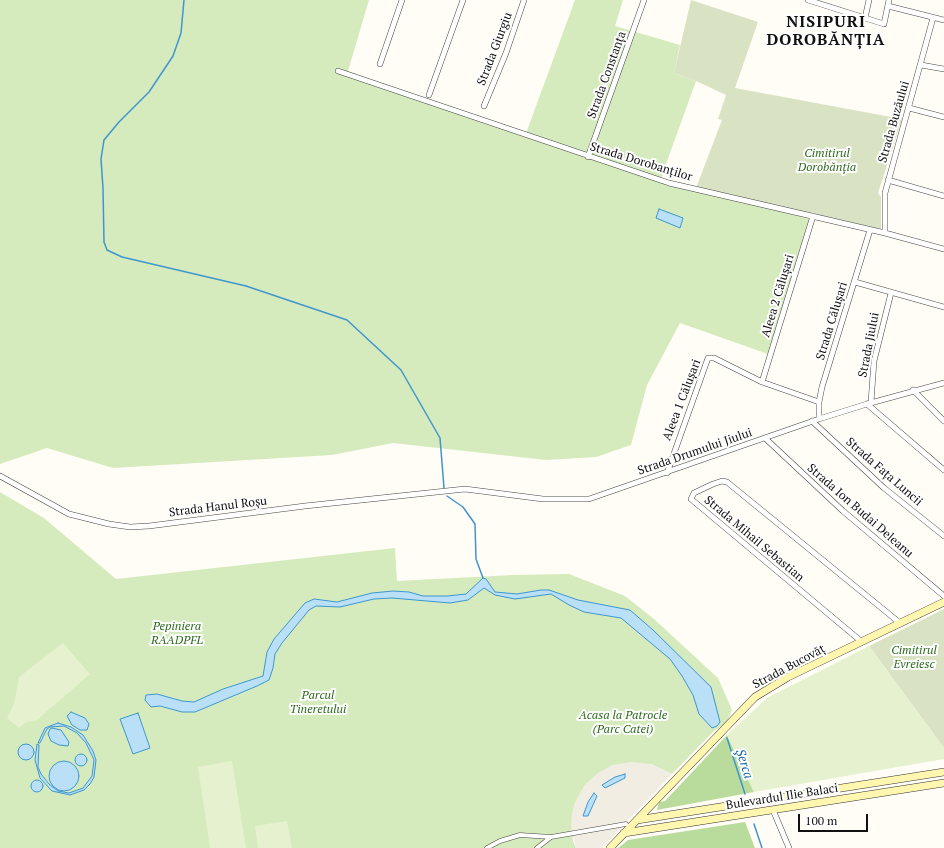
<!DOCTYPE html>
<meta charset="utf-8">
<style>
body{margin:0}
#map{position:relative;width:944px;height:848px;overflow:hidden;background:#fffdf5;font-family:"PT Serif",serif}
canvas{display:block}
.scale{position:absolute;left:798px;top:814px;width:70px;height:18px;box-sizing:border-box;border:2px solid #111;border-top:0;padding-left:5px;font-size:12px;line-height:14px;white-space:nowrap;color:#111;-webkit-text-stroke:3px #fff;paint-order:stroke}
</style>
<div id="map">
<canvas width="944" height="848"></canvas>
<div class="scale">100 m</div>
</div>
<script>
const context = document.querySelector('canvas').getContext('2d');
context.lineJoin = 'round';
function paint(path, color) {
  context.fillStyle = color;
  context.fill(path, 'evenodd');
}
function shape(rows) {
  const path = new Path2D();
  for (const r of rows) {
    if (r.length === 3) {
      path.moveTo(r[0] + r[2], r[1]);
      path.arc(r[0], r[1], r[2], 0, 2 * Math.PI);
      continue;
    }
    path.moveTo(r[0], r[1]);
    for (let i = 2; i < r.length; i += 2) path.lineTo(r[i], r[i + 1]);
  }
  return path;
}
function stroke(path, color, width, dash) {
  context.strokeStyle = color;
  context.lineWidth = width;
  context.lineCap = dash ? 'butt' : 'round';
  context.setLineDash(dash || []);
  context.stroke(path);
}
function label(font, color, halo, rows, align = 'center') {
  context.font = font + ' "PT Serif",serif';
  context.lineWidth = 4;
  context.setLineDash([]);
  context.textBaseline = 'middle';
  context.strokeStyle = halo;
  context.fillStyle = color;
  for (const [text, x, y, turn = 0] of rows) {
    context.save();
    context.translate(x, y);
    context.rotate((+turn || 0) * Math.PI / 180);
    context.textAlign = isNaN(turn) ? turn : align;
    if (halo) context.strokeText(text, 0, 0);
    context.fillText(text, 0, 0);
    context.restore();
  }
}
paint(shape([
 [0,0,369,0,348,71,525,136,575,0,623,0,615,26,680,45,674,73,696,81,661,178,809,219,768,354,680,323,647,385,631,445,596,457,546,460,393,443,332,455,113,468,47,448,0,464],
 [0,492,44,518,116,579,395,548,397,581,513,575,569,574,625,596,654,619,718,678,732,710,727,722,713,732,672,774,651,764,613,765,598,774,585,785,576,801,572,814,573,841,576,848,0,848]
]), '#d5ebbd');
paint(shape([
 [727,735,754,792,657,810,659,802,665,801],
 [745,822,755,848,618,848,628,840]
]), '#b9dc9c');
paint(shape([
 [691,0,758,22,735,88,902,119,878,193,881,197,881,229,696,188,722,120,718,119,726,95,696,81,674,73],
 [944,609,944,748,869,646]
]), '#d9e3c4');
paint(shape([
 [63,643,90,674,37,720,26,722,19,728,7,718,14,704,19,677],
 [869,646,944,748,944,759,754,792,727,735,767,698],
 [232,761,246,848,210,848,198,767],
 [287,821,292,848,258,848,255,826]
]), '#e6f2cf');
paint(shape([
 [631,762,651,764,672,774,602,848,576,848,571,827,572,814,576,801,585,785,598,773,613,765]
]), '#f1ede2');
const water = shape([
 [659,209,683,218,680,228,656,218,659,209],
 [483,578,486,579,495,592,517,594,541,590,549,590,578,600,630,610,653,630,711,687,720,722,717,726,712,728,699,714,693,695,682,676,670,659,621,618,584,612,569,605,551,594,515,599,495,595,484,588,468,600,450,603,392,598,374,599,340,607,316,606,309,610,282,643,275,654,273,668,269,680,257,686,195,712,182,712,160,706,151,707,145,700,146,695,157,694,182,701,194,702,223,689,263,676,267,652,274,639,305,603,314,599,337,602,372,593,393,591,409,592,423,596,447,596,466,594,483,578],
 [71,712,85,718,89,724,87,730,80,730,72,725,67,716,71,712],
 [138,713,150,748,133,754,120,719,138,713],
 [58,723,71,727,83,735,93,751,96,760,94,777,90,784,84,790,70,795,52,791,40,778,35,760,37,744,39,745,38,767,41,774,49,784,58,791,69,793,83,788,92,776,94,760,86,743,77,733,64,726,50,727,47,729,40,743,38,743,45,728,58,723],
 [52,728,61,730,69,742,68,746,59,745,51,741,48,734,50,729,52,728],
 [26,752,8],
 [81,760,6],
 [64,776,15],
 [625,774,625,778,605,788,602,785,615,777,625,774],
 [37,786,6],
 [594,793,597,796,588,816,583,816,588,802,594,793]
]);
paint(water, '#b9e0f7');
stroke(water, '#3f96cf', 1);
stroke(shape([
 [184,0,181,33,173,56,149,92,119,122,104,140,101,159,103,188,104,242,107,250,122,257,246,286,347,320,401,370,440,438,444,488],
 [447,496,463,507,475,524,476,559,483,578],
 [727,738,745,794],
 [754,824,762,848]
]), '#3f96cf', 1.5);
const pedestrian = shape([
 [487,848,500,841,520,835,551,837],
 [537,848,551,837,626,824]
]);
const minor = shape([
 [808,0,884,24,889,0],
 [888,6,944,20],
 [865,18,869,0],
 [380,64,402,0],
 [921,65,944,69],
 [338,71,669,183,885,233,944,249],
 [429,95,463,0],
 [484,106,506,53,524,0],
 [909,108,944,117],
 [588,157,644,0],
 [888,180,944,196],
 [885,233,885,193,933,18],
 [855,282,944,307],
 [762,382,813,216],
 [913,390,944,421],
 [871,402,874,361,891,293],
 [867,404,944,470],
 [819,419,819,402,822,387,870,230],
 [812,421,884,488,944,536],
 [766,439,843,511,944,596],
 [667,473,708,358,714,358,762,382,819,402],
 [0,476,69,514,109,524,130,527,149,526,305,506,465,489,543,499,589,499,819,419,867,404,944,383],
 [862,642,691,499,694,493,713,484,722,481,727,482,900,623],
 [773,810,789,848]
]);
const secondary = shape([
 [637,820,944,772],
 [624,833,944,783],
 [610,848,755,697,788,677,944,602]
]);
stroke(pedestrian, '#444', 5);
stroke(minor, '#444', 6);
stroke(secondary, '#333', 8);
stroke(pedestrian, '#fff', 4);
stroke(minor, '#fff', 5);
stroke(secondary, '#fff6b0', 7);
label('12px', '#111', '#fff', [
 ["Strada Giurgiu",495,49,-69],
 ["Strada Constanța",607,75,-70],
 ["Strada Buzăului",894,122,-74],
 ["Strada Dorobanților",641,162,17],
 ["Aleea 2 Călușari",778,296,-73],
 ["Strada Călușari",832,321,-73],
 ["Strada Jiului",869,345,-79],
 ["Aleea 1 Călușari",682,400,-69],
 ["Strada Drumului Jiului",695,452,-19],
 ["Strada Fața Luncii",884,472,41],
 ["Strada Hanul Roșu",218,507,-7],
 ["Strada Ion Budai Deleanu",860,511,41],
 ["Strada Mihail Sebastian",754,539,40],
 ["Strada Bucovăț",789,667,-28],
 ["Bulevardul Ilie Balaci",782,797,-9]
]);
label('italic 12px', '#2f6b1f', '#fff', [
 ["Cimitirul",827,154],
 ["Dorobănția",827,168],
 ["Pepiniera",177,627],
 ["RAADPFL",177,641],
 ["Cimitirul",914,651],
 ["Evreiesc",914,665],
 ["Parcul",318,696],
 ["Tineretului",318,710],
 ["Acasa la Patrocle",623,716],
 ["(Parc Catei)",623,730]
]);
label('italic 13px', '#1768a6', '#fff', [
 ["Șerca",744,764,72]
]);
context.letterSpacing = '1px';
label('bold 16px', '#111', '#fff', [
 ["NISIPURI",826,22],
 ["DOROBĂNȚIA",826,40]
]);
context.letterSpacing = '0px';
</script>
